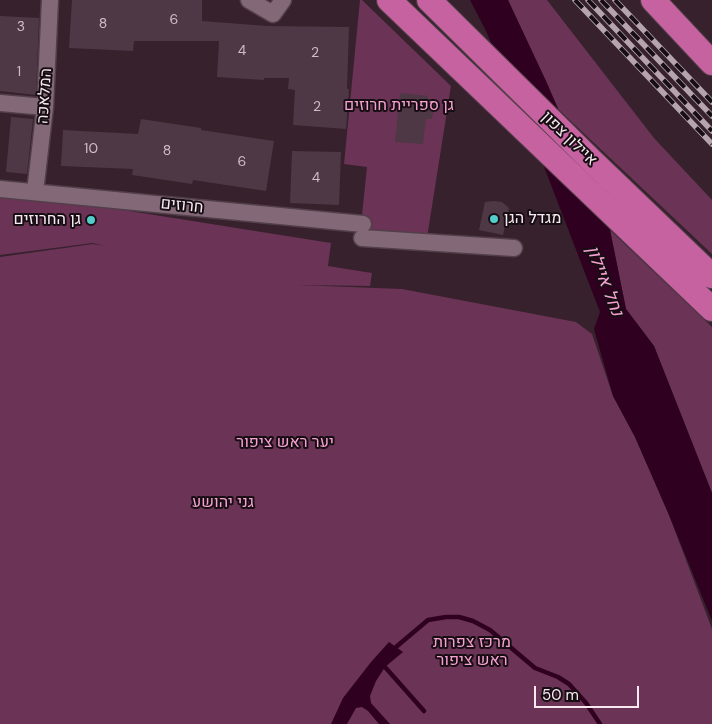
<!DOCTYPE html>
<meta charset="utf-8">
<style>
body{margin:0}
#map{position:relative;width:712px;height:724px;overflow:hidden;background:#36212d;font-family:"DM Sans",sans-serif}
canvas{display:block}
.scale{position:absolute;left:534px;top:686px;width:105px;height:22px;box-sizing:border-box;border:2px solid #f8e9f1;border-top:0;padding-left:6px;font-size:15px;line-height:18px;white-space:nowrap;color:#f8e9f1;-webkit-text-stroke:4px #170e13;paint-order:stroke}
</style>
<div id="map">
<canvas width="712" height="724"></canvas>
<div class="scale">50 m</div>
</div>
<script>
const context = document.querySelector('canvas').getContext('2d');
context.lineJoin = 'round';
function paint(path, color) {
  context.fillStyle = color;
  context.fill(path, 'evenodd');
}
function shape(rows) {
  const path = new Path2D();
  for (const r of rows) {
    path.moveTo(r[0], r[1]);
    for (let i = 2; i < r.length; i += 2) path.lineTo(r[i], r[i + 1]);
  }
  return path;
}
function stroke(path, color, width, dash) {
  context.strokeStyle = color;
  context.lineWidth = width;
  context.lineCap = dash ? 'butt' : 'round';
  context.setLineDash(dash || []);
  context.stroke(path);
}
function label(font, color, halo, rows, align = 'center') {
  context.font = font + ' "DM Sans",Heebo,sans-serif';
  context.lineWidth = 4;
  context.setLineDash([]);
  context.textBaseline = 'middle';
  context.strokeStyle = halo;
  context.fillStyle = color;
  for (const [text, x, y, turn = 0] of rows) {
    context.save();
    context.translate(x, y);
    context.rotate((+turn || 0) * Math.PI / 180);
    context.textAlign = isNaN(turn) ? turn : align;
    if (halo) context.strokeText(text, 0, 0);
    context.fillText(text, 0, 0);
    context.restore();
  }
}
paint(shape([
 [360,0,362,0,451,86,426,244,360,234,367,167,344,164],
 [508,0,547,0,654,138,712,200,712,254,558,109],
 [0,194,35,196,331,243,328,266,372,273,370,286,298,285,402,289,576,322,592,334,613,396,635,437,669,515,712,629,712,724,0,724,0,257,93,244,105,246,93,243,0,255],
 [610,230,712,327,712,493,654,346,626,309]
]), '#6b3355');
paint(shape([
 [470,0,508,0,547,83,610,230,626,309,654,346,712,493,712,621,669,515,635,437,613,396,594,329,600,312,536,146,486,31],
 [389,642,403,652,385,667,376,681,370,696,371,703,390,724,379,724,368,711,362,707,356,708,347,724,331,724,343,698,371,662]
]), '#300020');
stroke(shape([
 [396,647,428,620,446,617,459,617,473,621,490,630,535,668,558,677,569,684,586,703,600,724],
 [385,667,424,711]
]), '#300020', 4.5);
paint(shape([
 [72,0,202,0,202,21,267,26,349,27,347,89,349,89,346,129,293,125,295,90,288,89,289,78,264,78,264,80,217,77,219,41,134,41,133,51,69,48],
 [0,16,39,18,36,95,0,91],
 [400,93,428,96,427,105,434,106,432,119,426,119,423,144,395,142],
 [11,117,33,119,27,174,6,172],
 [141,119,201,128,201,130,274,141,266,191,193,180,192,184,132,175,133,169,61,166,63,130,138,134],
 [292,151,341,152,339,205,290,203],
 [494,201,502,202,509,208,503,235,479,230,485,202]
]), '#4f3845');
const minor = shape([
 [249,0,273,14,283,0],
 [0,103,45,107],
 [0,189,363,224],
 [35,192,45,107,50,0],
 [362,238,514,248]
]);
const highway = shape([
 [389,0,712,309],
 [429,0,591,160,712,276],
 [653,0,712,63]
]);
stroke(minor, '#523f4a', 19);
stroke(highway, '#523f4a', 26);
stroke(minor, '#836977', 16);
stroke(highway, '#c6629f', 24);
const rail = shape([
 [575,0,712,144],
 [588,0,712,131],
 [601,0,712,116],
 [615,0,712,102]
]);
stroke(rail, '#b5a4ae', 5.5);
stroke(rail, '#170e13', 4, [11]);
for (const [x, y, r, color] of [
 [494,219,5,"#52cdcc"],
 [91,220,5,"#52cdcc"]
]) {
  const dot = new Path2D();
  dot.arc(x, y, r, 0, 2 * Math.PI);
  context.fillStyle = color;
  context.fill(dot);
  stroke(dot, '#170e13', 2);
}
label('14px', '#cebdc6', null, [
 ["6",174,20],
 ["8",103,24],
 ["3",21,27],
 ["4",242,51],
 ["2",315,53],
 ["1",19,72],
 ["2",317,107],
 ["10",91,149],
 ["8",167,151],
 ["6",242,162],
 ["4",316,178]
]);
label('16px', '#f8e9f1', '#170e13', [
 ["המלאכה",45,96,-86],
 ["איילון צפון",569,139,44],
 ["חרוזים",182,206,6]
]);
label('16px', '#f7a1d2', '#170e13', [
 ["גן ספריית חרוזים",399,106],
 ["יער ראש ציפור",285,443],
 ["גני יהושע",223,503],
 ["מרכז צפרות",472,643],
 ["ראש ציפור",472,661]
]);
label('16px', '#f8e9f1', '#170e13', [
 ["מגדל הגן",504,219],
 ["גן החרוזים",81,220,"right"]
], 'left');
label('italic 18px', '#f7a1d3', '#170e13', [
 ["נחל איילון",604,281,69]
]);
</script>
